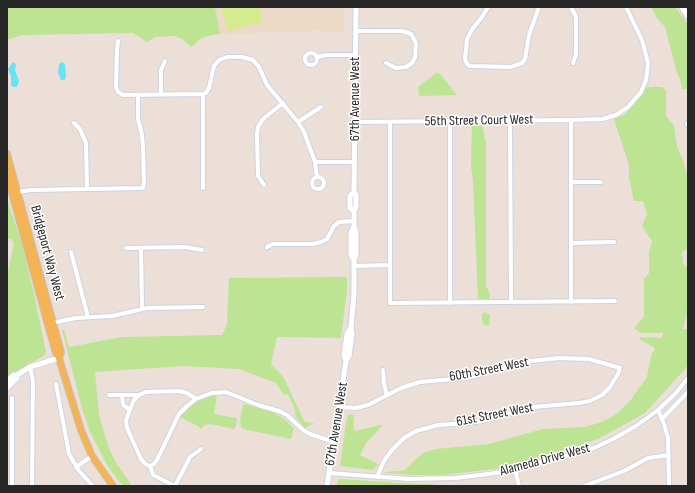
<!DOCTYPE html>
<style>
body{margin:0}
#map{position:relative;width:695px;height:493px;overflow:hidden;background:#ebdfd8;font-family:"Sofia Sans Condensed",sans-serif}
canvas{display:block}
.frame{position:absolute;inset:0;border:8px solid #272727;pointer-events:none}
</style>
<div id="map">
<canvas width="695" height="493"></canvas>
<div class="frame"></div>
</div>
<script>
const context = document.querySelector('canvas').getContext('2d');
context.lineJoin = 'round';
function paint(path, color) {
  context.fillStyle = color;
  context.fill(path, 'evenodd');
}
function shape(rows) {
  const path = new Path2D();
  for (const r of rows) {
    if (r.length === 3) {
      path.moveTo(r[0] + r[2], r[1]);
      path.arc(r[0], r[1], r[2], 0, 2 * Math.PI);
      continue;
    }
    path.moveTo(r[0], r[1]);
    for (let i = 2; i < r.length; i += 2) path.lineTo(r[i], r[i + 1]);
  }
  return path;
}
function stroke(path, color, width, dash) {
  context.strokeStyle = color;
  context.lineWidth = width;
  context.lineCap = dash ? 'butt' : 'round';
  context.setLineDash(dash || []);
  context.stroke(path);
}
function label(font, color, halo, rows, align = 'center') {
  context.font = font + ' "Sofia Sans Condensed",sans-serif';
  context.lineWidth = 3;
  context.setLineDash([]);
  context.textBaseline = 'middle';
  context.strokeStyle = halo;
  context.fillStyle = color;
  for (const [text, x, y, turn = 0] of rows) {
    context.save();
    context.translate(x, y);
    context.rotate((+turn || 0) * Math.PI / 180);
    context.textAlign = isNaN(turn) ? turn : align;
    if (halo) context.strokeText(text, 0, 0);
    context.fillText(text, 0, 0);
    context.restore();
  }
}
paint(shape([
 [215,7,344,7,344,32,316,31,220,34]
]), '#eddac6');
paint(shape([
 [7,7,215,7,220,34,212,35,202,38,191,47,182,39,175,36,155,37,147,42,133,33,22,35,7,40],
 [651,7,675,7,688,24,688,89,682,89,680,79,677,73,665,27,657,18],
 [436,73,440,74,457,95,419,96,418,87],
 [647,87,662,87,666,90,666,116,674,126,677,146,684,163,688,180,688,247,682,253,683,263,685,266,688,267,688,309,683,329,688,329,688,364,685,369,645,413,598,439,521,464,494,469,442,475,414,475,386,473,385,472,401,471,405,470,417,458,425,452,436,449,489,444,543,429,585,427,599,423,615,415,623,408,630,401,647,377,651,356,655,348,639,339,640,337,662,338,663,333,641,333,634,328,644,317,644,279,649,273,649,253,652,241,642,226,647,214,643,201,634,201,629,178,629,165,614,119,624,115,629,110],
 [472,125,482,125,486,143,486,286,490,294,489,299,478,299,473,180,471,167],
 [7,199,21,241,33,289,46,352,45,355,40,358,15,372,7,379,7,275,14,244,12,240,7,238],
 [347,277,347,291,341,338,277,337,271,364,284,378,303,419,305,422,314,423,305,428,302,427,302,424,296,417,294,407,288,394,284,395,276,383,239,369,183,366,95,372,99,416,109,449,117,464,132,486,124,486,117,479,107,465,90,432,82,408,62,330,64,330,69,347,122,337,222,335,227,324,229,278],
 [485,312,490,315,489,326,485,325,482,322,482,314],
 [217,395,214,414,237,418,236,425,234,429,211,424,205,425,201,429,198,426,180,417,186,410,194,403,204,398],
 [245,404,272,412,283,418,294,428,291,439,243,429,241,427,240,421,243,405],
 [352,414,354,415,353,425,355,431,381,425,382,426,366,443,360,455,378,464,374,470,340,466,347,416],
 [339,479,419,484,435,484,429,486,336,486]
]), '#bce492');
paint(shape([
 [221,7,260,7,263,22,228,31]
]), '#d4ec8d');
paint(shape([
 [13,62,16,64,15,70,19,81,17,87,14,87,11,86,11,76,8,69],
 [62,62,64,63,65,65,66,76,65,80,61,80,58,73,59,64]
]), '#66e4f1');
const minor = shape([
 [488,7,482,17,473,28,467,39,465,59,467,64,470,66,511,67,522,63,525,59,529,35,539,7],
 [571,7,576,17,576,54,573,63],
 [356,31,402,31,411,34,416,43,415,57,412,63,406,67,396,68,386,63],
 [118,41,117,49,116,87,118,92,123,95,202,94,206,93,209,88,214,66,219,60,227,57,242,57,253,60,259,67,267,85,298,122,304,132,315,162,317,177],
 [311,59,6],
 [317,57,326,55,355,55],
 [203,94,203,188],
 [161,95,161,70,165,61],
 [571,120,571,302],
 [510,121,511,302],
 [298,122,321,107],
 [355,122,571,120,603,119,616,115,628,107,641,92,646,80,648,63,642,40,626,7],
 [390,122,390,303,615,301],
 [74,123,80,129,86,143,87,189],
 [687,124,688,125],
 [315,162,355,162],
 [318,183,6],
 [571,182,601,182],
 [264,185,258,176,257,134,258,127,263,119,283,103],
 [18,192,31,190,143,188,144,182,143,148,142,135,138,119,138,95],
 [572,243,614,242],
 [267,247,273,244,312,244,321,242,327,239,334,226,339,222,354,221],
 [126,248,185,247,202,250],
 [141,248,142,308],
 [71,252,88,317],
 [354,266,390,265],
 [450,303,450,121],
 [52,323,76,318,112,316,147,308,203,307],
 [30,367,33,381,32,486],
 [383,370,384,384,387,395],
 [56,384,69,454,79,471,93,486],
 [109,395,139,395,146,392,179,391,187,393,196,399,211,393,226,392,258,405,279,411,287,415,303,430,310,434,334,442],
 [122,395,123,405,130,410],
 [139,395,134,400,129,412,126,421,127,428,141,459,145,464,150,466],
 [339,407,356,408,368,405,401,388,420,382,466,378,531,361,559,358,589,359,620,368,618,374,610,387,602,395,590,401,579,403,533,407,482,421,468,423,438,425,416,431,404,438,392,450,384,461,377,477],
 [658,410,664,424,668,438,669,486],
 [662,419,688,392],
 [150,466,154,464,157,460,179,414,187,406,196,399],
 [150,466,153,475,175,486],
 [76,467,92,456],
 [515,469,519,486],
 [329,473,409,479,456,478,496,473,563,457,594,448,613,439,636,426,658,410,675,394,688,378],
 [12,486,12,398],
 [175,486,190,457,201,449],
 [584,486,624,471,648,458,669,455]
]);
const tertiary = shape([
 [354,211,350,208,350,196,354,192],
 [354,226,351,233,351,255,354,260],
 [346,361,344,355,347,334,351,328],
 [7,381,14,375,17,375,30,367,59,358],
 [7,388,17,378,17,375],
 [327,486,346,361,349,356,352,334,351,328,354,294,354,260,356,255,356,233,354,226,354,211,356,207,356,195,354,192,356,7]
]);
const secondary = shape([
 [682,7,688,16]
]);
const primary = shape([
 [7,154,61,352,59,358],
 [7,175,50,332,56,353,59,358,81,430,92,456,113,486]
]);
stroke(minor, '#cdd4e1', 6);
stroke(tertiary, '#cdd4e1', 7);
stroke(secondary, '#cdd4e1', 8);
stroke(primary, '#c3c3c3', 8);
stroke(minor, '#fff', 4);
stroke(tertiary, '#fff', 5);
stroke(secondary, '#fff', 5.5);
stroke(primary, '#f4b354', 6);
label('14px', '#272727', '#fff', [
 ["67th Avenue West",355,99,-90],
 ["56th Street Court West",479,121,-1],
 ["Bridgeport Way West",47,253,75],
 ["60th Street West",489,370,-11],
 ["61st Street West",495,415,-11],
 ["67th Avenue West",337,424,-81],
 ["Alameda Drive West",545,460,-15]
]);
</script>
